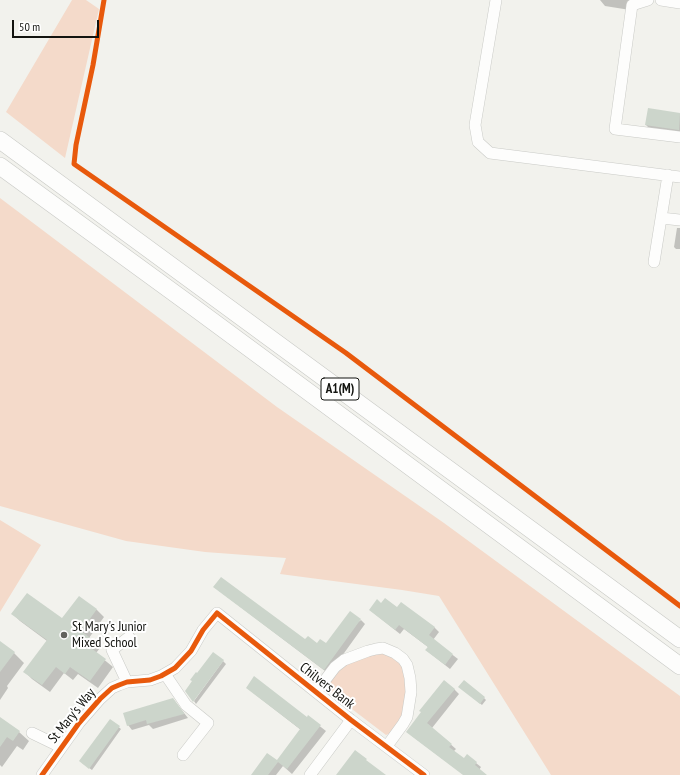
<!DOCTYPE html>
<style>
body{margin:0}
#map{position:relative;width:680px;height:775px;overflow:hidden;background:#f2f2ed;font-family:"PT Sans Narrow",sans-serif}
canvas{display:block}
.scale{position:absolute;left:12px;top:20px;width:87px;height:18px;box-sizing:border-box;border:2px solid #131410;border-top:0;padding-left:5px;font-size:12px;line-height:14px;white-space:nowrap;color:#131410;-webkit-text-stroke:3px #fff;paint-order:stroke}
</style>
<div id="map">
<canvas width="680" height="775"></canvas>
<div class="scale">50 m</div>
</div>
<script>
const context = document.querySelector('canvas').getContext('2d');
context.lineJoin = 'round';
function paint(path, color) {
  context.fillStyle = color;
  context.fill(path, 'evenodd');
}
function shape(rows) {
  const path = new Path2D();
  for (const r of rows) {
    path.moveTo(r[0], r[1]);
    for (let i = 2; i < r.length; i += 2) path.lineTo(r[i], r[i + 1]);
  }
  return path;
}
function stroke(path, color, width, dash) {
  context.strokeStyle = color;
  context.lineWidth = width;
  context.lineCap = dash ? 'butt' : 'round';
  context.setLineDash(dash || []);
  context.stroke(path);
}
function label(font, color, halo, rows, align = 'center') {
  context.font = font + ' "PT Sans Narrow",sans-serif';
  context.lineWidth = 4;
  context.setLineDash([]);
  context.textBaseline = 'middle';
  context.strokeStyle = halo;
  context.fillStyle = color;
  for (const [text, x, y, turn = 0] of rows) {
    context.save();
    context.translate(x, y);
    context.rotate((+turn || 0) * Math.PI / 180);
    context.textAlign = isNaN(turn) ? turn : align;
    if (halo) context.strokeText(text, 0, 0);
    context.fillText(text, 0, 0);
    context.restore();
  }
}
paint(shape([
 [72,0,86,0,99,9,65,158,6,112],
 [0,198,277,407,444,523,680,696,680,775,551,775,439,596,402,590,280,574,286,558,205,552,126,541,0,506],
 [0,520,41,545,0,612],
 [383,652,397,660,402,666,408,678,405,712,391,733,386,735,327,690,326,686,344,664]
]), '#f4daca');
paint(shape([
 [600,0,630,0,630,10,605,6],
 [649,109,680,114,680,134,651,130,646,125],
 [677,228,680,228,680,249,676,249,674,247],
 [214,587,306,641,317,644,326,645,361,620,365,624,329,674],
 [79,597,97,610,104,617,89,638,100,648,96,653,113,667,98,688,78,674,73,680,64,673,50,692,32,679,25,672,47,641,20,621,13,614,63,620],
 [381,604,397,609,434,627,439,632,433,640,458,659,450,669,426,650,428,647,404,629,400,634,370,610],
 [0,643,14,653,24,663,7,686,8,688,0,700],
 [223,661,226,664,196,704,194,701],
 [454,689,459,694,432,728,456,749,454,751,464,760,476,763,481,767,479,770,486,775,464,775,412,736],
 [462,689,484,698,486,700,482,705],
 [252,692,307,718,308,717,326,731,292,774,283,766,276,775,252,775,277,762,301,730],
 [173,699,188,718,153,729,149,725,132,730,128,725],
 [0,718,19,732,29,741,23,750,17,746,2,767,0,765],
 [110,720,121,729,92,770,82,763]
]), '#0003');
paint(shape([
 [648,108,680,113,679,130,645,125],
 [221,577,305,639,308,636,317,643,320,639,326,643,350,611,361,619,324,670,213,587],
 [27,593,62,618,79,596,97,609,81,631,93,640,88,646,106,659,90,681,70,667,65,674,56,667,42,685,23,672,47,640,11,614],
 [385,598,397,607,401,602,435,627,429,635,453,654,445,665,425,650,428,647,399,625,395,630,369,610,377,599,381,603],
 [0,641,15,652,0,672],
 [213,652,224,660,193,702,185,691,192,681,190,680,196,672,197,673],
 [254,676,307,717,308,715,321,725,287,769,278,762,268,775,251,775,267,753,277,760,300,729,246,688],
 [444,680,455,689,427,723,452,744,449,747,464,758,467,754,477,762,475,765,487,775,463,775,406,732,421,712,419,711],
 [464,680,485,697,480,704,458,687],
 [173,698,184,713,184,714,147,724,146,720,127,726,123,713],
 [0,717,20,731,13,741,7,737,0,747],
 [110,719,120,726,89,769,79,761],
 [355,750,367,759,366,760,386,775,336,775]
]), '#ccd5cb');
const minor = shape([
 [496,0,475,125,478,142,490,153,680,177],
 [648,0,632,5,615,129,680,137],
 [661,0,680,3],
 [661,218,680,220],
 [654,262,668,175],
 [165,674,186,705,208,723,183,755],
 [127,682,112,650,129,637],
 [316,692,335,667,344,660,368,651,376,649,383,648,395,653,403,659,407,665,410,678,411,692,407,717,403,724,387,746],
 [32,733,61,747],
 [42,775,79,723,100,699,112,688,119,685,127,682,150,680,161,676,175,668,191,651,203,630,217,613,351,720,424,775],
 [310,775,351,720]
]);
const highway = shape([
 [0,140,680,639],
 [0,166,192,306,680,666]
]);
stroke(minor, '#c9cac6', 12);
stroke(highway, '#c9cac6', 18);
stroke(minor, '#fdfdfc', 11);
stroke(highway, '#fdfdfc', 17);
stroke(shape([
 [104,0,93,65,76,145,74,164,346,353,680,606],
 [42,775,79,723,100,699,112,688,119,685,127,682,150,680,161,676,175,668,191,651,203,630,217,613,351,720,424,775]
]), '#e8590c', 5);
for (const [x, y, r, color] of [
 [64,635,4,"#61625d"]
]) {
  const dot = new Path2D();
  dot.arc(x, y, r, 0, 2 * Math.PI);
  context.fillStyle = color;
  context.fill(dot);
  stroke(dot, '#fff', 1.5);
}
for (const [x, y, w] of [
 [340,389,38]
]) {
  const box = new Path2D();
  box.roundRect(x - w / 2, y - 11, w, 22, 3);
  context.fillStyle = '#fff';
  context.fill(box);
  stroke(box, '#131410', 1);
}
label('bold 13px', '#131410', null, [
 ["A1(M)",340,389]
]);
label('14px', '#131410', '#fff', [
 ["St Mary's Junior",72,627],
 ["Mixed School",72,643]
], 'left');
label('14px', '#131410', '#fff', [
 ["Chilvers Bank",327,686,38],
 ["St Mary's Way",72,716,-51]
]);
</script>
